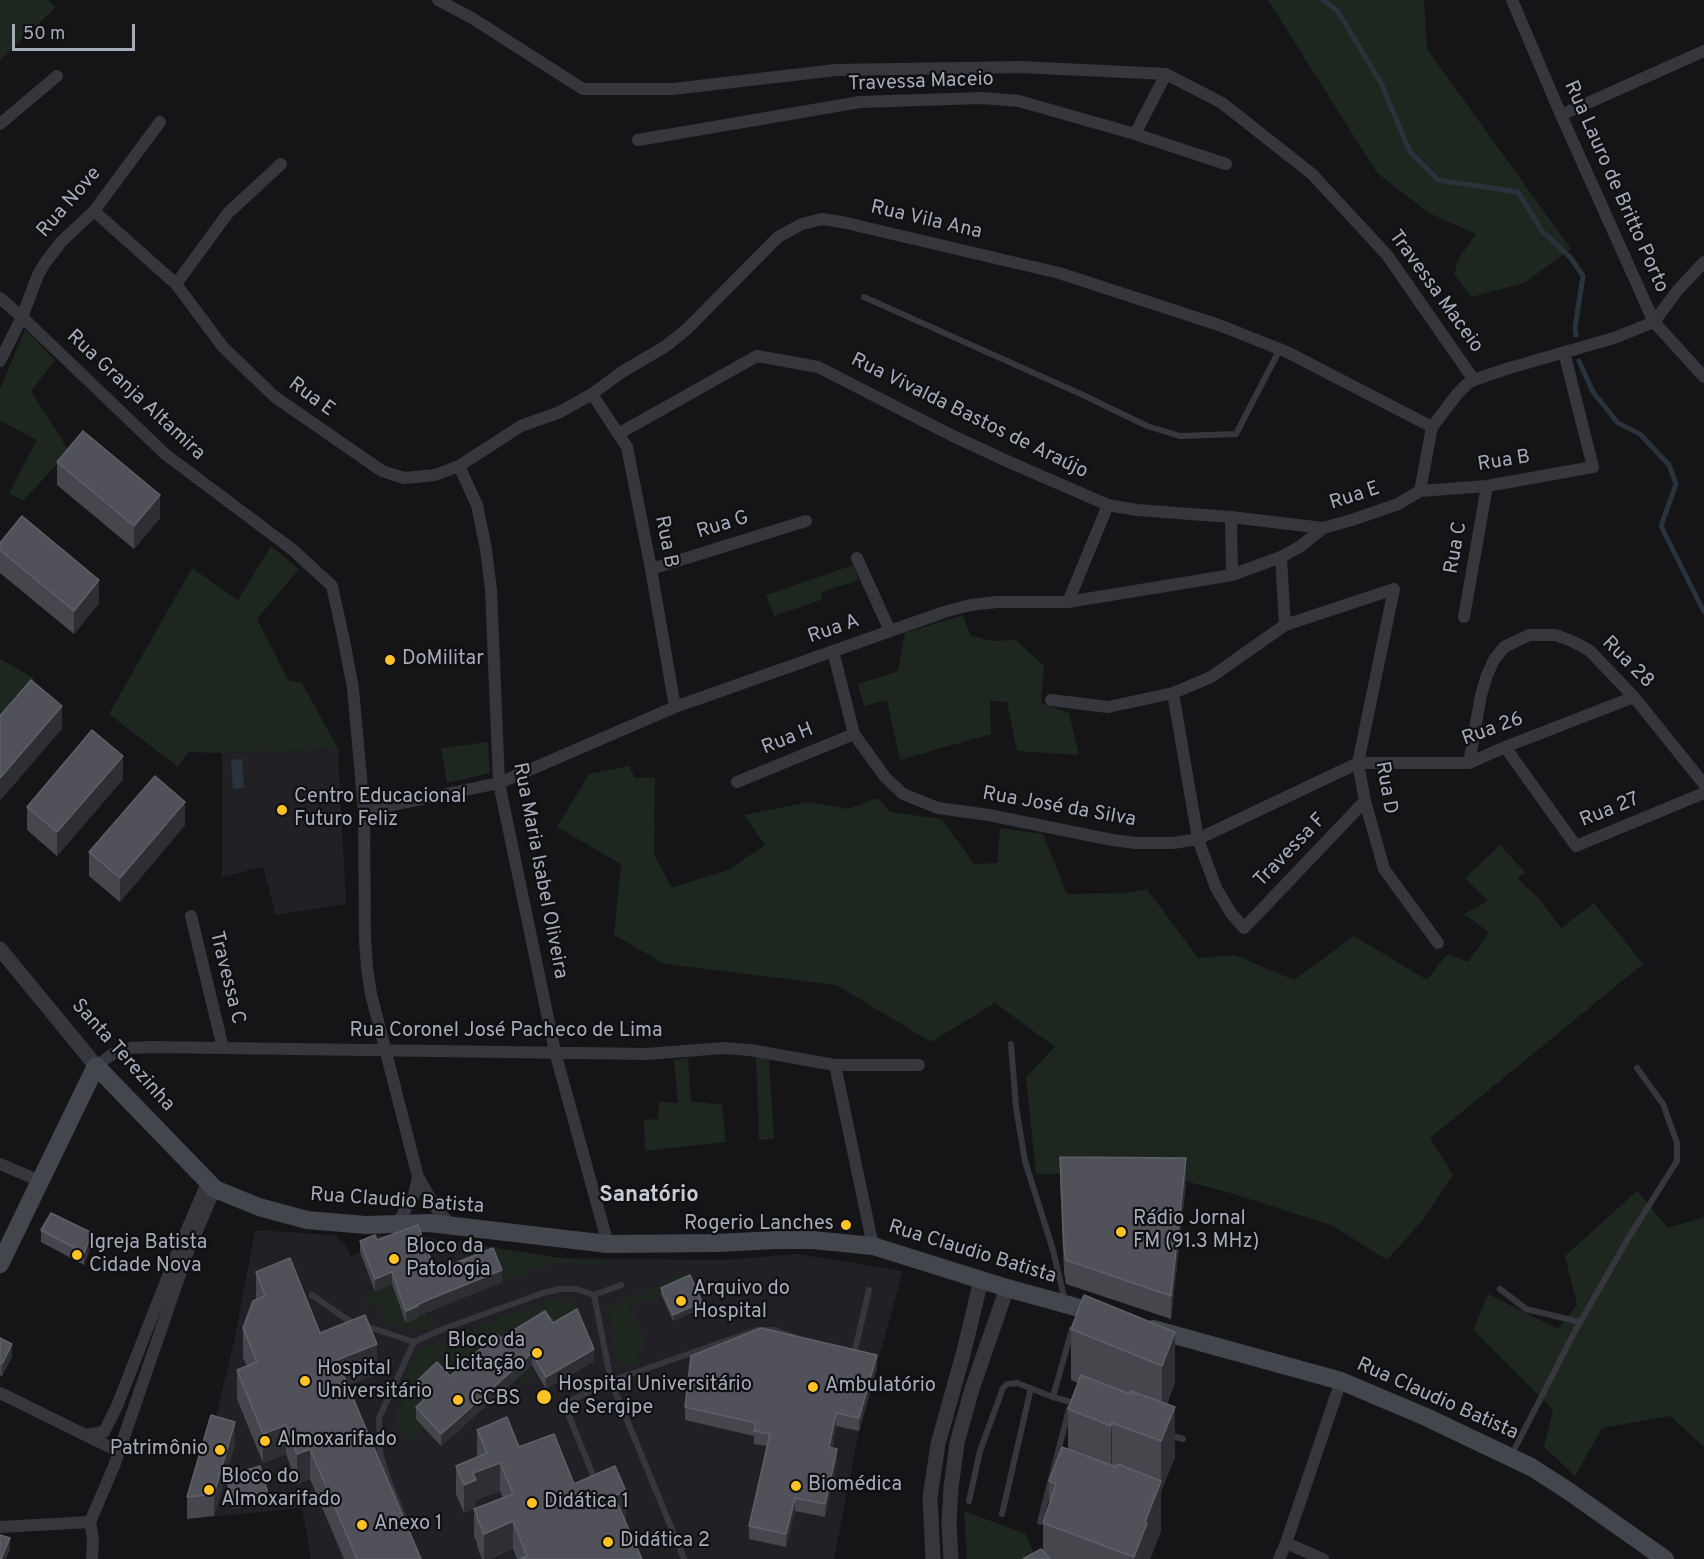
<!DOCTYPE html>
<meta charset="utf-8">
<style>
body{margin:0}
#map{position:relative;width:1704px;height:1559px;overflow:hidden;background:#151518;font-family:Overpass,sans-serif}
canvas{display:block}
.scale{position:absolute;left:12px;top:24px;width:123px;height:27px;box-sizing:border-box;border:3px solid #a6abb9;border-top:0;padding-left:8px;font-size:18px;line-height:21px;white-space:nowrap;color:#a6abb9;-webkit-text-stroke:4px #101013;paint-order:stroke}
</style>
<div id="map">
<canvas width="1704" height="1559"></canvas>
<div class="scale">50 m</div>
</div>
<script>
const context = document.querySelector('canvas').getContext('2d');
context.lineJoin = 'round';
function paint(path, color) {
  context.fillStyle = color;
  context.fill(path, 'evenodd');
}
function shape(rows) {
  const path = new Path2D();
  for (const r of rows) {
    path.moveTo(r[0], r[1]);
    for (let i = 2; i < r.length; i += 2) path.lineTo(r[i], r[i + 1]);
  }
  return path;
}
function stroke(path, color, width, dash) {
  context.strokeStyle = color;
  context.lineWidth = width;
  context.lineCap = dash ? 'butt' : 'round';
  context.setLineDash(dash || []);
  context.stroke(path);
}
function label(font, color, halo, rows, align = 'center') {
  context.font = font + ' Overpass,sans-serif';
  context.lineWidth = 4.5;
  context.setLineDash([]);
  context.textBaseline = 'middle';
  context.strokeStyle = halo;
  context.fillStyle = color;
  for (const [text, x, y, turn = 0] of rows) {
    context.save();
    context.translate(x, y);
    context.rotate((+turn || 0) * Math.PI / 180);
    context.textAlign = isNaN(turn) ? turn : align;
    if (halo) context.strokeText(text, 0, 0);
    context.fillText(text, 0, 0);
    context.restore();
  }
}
paint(shape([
 [338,749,346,904,276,915,263,867,222,877,222,753],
 [255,1230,334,1235,345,1245,351,1256,360,1252,363,1242,369,1235,413,1235,561,1258,724,1260,797,1254,903,1271,860,1426,834,1559,311,1559,302,1508,187,1519,211,1438,235,1337]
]), '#212125');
paint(shape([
 [0,0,48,0,56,7,0,60],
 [1268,0,1424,0,1427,49,1571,249,1524,283,1471,297,1454,274,1459,258,1476,234,1429,213,1377,173],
 [25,329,55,360,31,391,69,451,23,501,9,493,37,440,0,421,0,389],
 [271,546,299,569,257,619,288,680,302,683,338,749,222,753,188,752,178,767,109,714,192,568,238,600],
 [853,565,859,580,822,592,821,600,774,616,766,595],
 [963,615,970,635,991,641,1016,640,1044,666,1041,703,1069,713,1079,755,1017,751,1007,702,990,701,991,734,900,760,887,700,864,706,858,684,898,671,905,633],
 [0,659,34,678,0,725],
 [488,742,490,773,447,783,441,748],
 [629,766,635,778,655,777,654,855,672,888,728,870,765,845,744,815,809,802,848,809,878,798,890,812,942,819,974,864,997,863,1000,828,1043,834,1067,894,1128,893,1147,889,1198,958,1235,955,1294,980,1354,936,1427,980,1447,954,1468,962,1489,932,1464,914,1488,901,1465,878,1500,845,1525,872,1517,878,1540,900,1561,928,1594,903,1643,964,1430,1138,1453,1175,1421,1222,1387,1260,1333,1226,1234,1194,1163,1175,1036,1174,1026,1077,1055,1047,995,1003,931,1042,836,985,665,964,614,935,621,864,557,827,589,774],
 [756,1057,769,1060,774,1139,759,1140],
 [688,1058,691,1102,722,1104,726,1142,645,1151,644,1120,658,1119,659,1102,678,1103,674,1060],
 [1637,1191,1668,1228,1704,1217,1704,1447,1670,1416,1602,1428,1575,1476,1544,1447,1553,1410,1473,1330,1488,1294,1558,1329,1577,1304,1565,1256],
 [467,1244,561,1258,610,1262,603,1265,552,1263,502,1282,493,1260,474,1267],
 [712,1260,689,1272,690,1281,630,1307,642,1334,644,1346,636,1361,628,1365,620,1363,617,1361,608,1308],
 [435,1264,441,1281,416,1291,431,1328,418,1331,394,1327,379,1320,384,1310,369,1302,364,1309,361,1301,370,1298,368,1293,419,1274,419,1270],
 [553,1300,567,1301,576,1306,583,1314,577,1321,517,1348,533,1375,525,1383,518,1377,417,1393,429,1407,417,1418,424,1427,413,1438,398,1428,396,1419,402,1402,396,1400,404,1376,421,1350,465,1332],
 [964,1511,1026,1534,1036,1559,967,1559]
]), '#1d261f');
paint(shape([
 [242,759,244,788,233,789,231,760]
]), '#2a333c');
stroke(shape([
 [1323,0,1337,10,1381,83,1410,152,1438,180,1518,192,1542,231,1571,258,1583,276,1575,328,1576,335],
 [1579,361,1593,392,1618,423,1640,434,1669,465,1676,484,1661,526,1704,612]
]), '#2a333c', 5);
stroke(shape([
 [864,297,1083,395,1147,426,1180,436,1236,434,1280,349],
 [1011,1044,1016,1107,1025,1161,1053,1250,1065,1301],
 [1500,1289,1526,1309,1580,1322],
 [312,1295,348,1320,414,1342],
 [594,1295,611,1381,684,1559],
 [1072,1329,1053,1397,1077,1404],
 [852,1354,854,1354,869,1290],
 [1169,1435,1183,1439],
 [1511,1456,1574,1333,1629,1237,1677,1161,1677,1143,1663,1104,1637,1068],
 [596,1482,564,1404,611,1381,757,1330,774,1330,796,1338],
 [969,1501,980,1451,1003,1388,1007,1384,1017,1383,1053,1397],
 [1002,1514,1031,1388],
 [403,1516,388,1479,380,1453,379,1418,414,1342,443,1329,543,1293,560,1289,576,1289,594,1295,621,1285],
 [1040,1522,1069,1409]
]), '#36373d', 6);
stroke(shape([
 [438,0,472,18,583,89,673,89,836,70,1021,67,1166,74,1222,103,1312,174,1387,255,1474,380],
 [1512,0,1561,115,1654,322,1704,377],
 [1561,115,1704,51],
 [0,124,57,76],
 [1135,134,1226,164],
 [638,140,860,102,982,98,1019,101,1135,134,1166,74],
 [94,211,176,284,223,347,275,397,382,471,404,478,435,475,459,466,521,426,560,412,592,394,622,372,666,346,687,329,778,237,802,224,822,219,842,222,1059,273,1219,325,1287,352,1432,427],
 [176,284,228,213,281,164],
 [0,298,22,317,165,454,293,550,332,586,343,636,353,688,364,811,365,939,367,968,371,994,418,1177,436,1208,451,1225],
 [1654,322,1677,291,1704,262],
 [0,361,22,317,38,275,45,263,61,242,94,211,160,122],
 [592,394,627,447,651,569,675,707],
 [618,434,757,356,818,367,951,435,1009,462,1108,505,1137,510,1231,517,1323,528,1352,520,1398,504,1420,491,1432,427,1458,393,1467,384,1474,380,1506,369,1614,338,1654,322],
 [459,466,477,505,486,549,491,590,499,783,555,1052,608,1244],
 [1420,491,1487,486,1593,467,1564,352],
 [1231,517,1232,575],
 [1281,557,1285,625],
 [857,558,890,631],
 [651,569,806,521],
 [1394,589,1358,763,1365,801,1384,869,1438,943],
 [1068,602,1108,505],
 [1464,617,1487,486],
 [833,651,854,734,885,777,903,794,938,808,989,815,1112,840,1136,843,1173,843,1198,839,1358,763,1469,763,1505,747,1634,697],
 [1173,693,1198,839,1216,888,1231,913,1244,928,1365,801],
 [1051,700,1108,707,1173,693,1211,677,1285,625,1394,589],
 [1505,747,1576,846,1704,793],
 [1469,763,1481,695,1487,675,1494,660,1504,647,1529,635,1556,635,1574,642,1590,651,1634,697,1704,784],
 [737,782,854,734],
 [364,811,499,783,675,707,944,612,970,605,997,602,1068,602,1232,575,1281,557,1301,546,1323,528],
 [191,916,223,1048],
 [835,1065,873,1246],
 [96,1066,114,1053,122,1051,130,1048,152,1047,647,1054,723,1048,750,1050,835,1065,919,1065],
 [0,1164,40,1181],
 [397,1224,414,1195,418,1177],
 [0,1393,118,1451],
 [85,1435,104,1432,117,1406,179,1248,207,1183],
 [0,1527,90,1522],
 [1286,1543,1323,1559],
 [92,1559,93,1538,90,1522,114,1466,187,1254,215,1189],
 [1279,1559,1286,1543,1341,1381]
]), '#36373d', 12);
stroke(shape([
 [0,949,96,1066],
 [933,1559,930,1497,938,1444,964,1351,981,1280],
 [951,1559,949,1523,951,1488,957,1443,972,1389,1007,1288]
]), '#36373d', 15);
stroke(shape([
 [0,1264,96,1066,215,1189,259,1207,307,1220,366,1225,429,1223,608,1244,718,1243,775,1240,813,1240,873,1246,1007,1288,1101,1314],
 [1153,1329,1341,1381,1426,1417,1531,1467,1567,1490,1665,1559]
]), '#44464d', 18);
paint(shape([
 [57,462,160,518,134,549,57,485],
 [0,543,99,603,74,634,0,573],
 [123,779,57,856,27,830,27,807],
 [185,825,120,902,89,876,89,852],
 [1060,1157,1186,1182,1171,1319,1066,1284,1064,1272,1060,1180],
 [41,1230,92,1244,84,1265,41,1242],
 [377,1240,435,1271,502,1282,430,1311,418,1316,418,1318,406,1323,392,1284,375,1291,360,1252,360,1241],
 [256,1272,320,1333,377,1374,348,1385,421,1559,344,1559,310,1479,297,1484,286,1454,263,1463,237,1399,237,1370,247,1366,243,1358,243,1328,256,1299],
 [661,1288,702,1308,673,1321,661,1294],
 [553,1323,594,1361,546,1389,532,1365,441,1446,416,1419,416,1407,423,1400,417,1393,417,1381,450,1376,501,1338],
 [1071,1329,1175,1332,1175,1382,1167,1404,1175,1457,1161,1491,1161,1531,1150,1559,1023,1559,1043,1551,1043,1523,1049,1505,1049,1481,1068,1449,1068,1409,1078,1383,1071,1380],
 [0,1338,12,1356,2,1376,0,1375],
 [877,1368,859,1431,836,1426,832,1448,837,1462,825,1517,795,1511,786,1547,749,1539,749,1526,768,1446,754,1444,754,1436,685,1420,685,1407],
 [477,1430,519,1447,626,1519,624,1520,642,1559,517,1559,513,1549,490,1559,482,1559,477,1546,477,1542,474,1537,474,1509,464,1513,456,1494,456,1466,477,1457],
 [500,1491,503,1498,476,1508,476,1500],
 [235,1444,214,1516,187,1519,187,1497],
 [226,1476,268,1500,234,1509,226,1482]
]), '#46474d');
paint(shape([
 [160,495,160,518,134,549,134,526],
 [99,580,99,603,74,634,74,611],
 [62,706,62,729,0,801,0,778],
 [123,756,123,779,57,856,57,832],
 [185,802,185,825,120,902,120,878],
 [1186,1158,1186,1182,1171,1319,1171,1296],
 [92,1233,92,1244,84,1265,84,1253],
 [502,1270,502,1282,430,1311,418,1316,418,1318,406,1323,406,1311,417,1305],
 [392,1272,392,1284,375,1291,375,1279],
 [702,1302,702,1308,673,1321,673,1315],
 [1175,1332,1175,1382,1162,1416,1162,1366],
 [12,1344,12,1356,2,1376,2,1364],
 [377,1344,377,1374,337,1389,337,1360],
 [594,1349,594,1361,546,1389,546,1377],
 [532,1353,532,1365,441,1446,441,1434],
 [877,1355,877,1368,859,1431,859,1418],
 [1175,1407,1175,1457,1161,1492,1161,1441],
 [836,1413,836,1426,829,1460,829,1447],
 [235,1422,235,1444,214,1516,214,1494],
 [1112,1423,1112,1473,1111,1476,1111,1426],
 [286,1425,286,1454,263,1463,263,1434],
 [310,1449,310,1479,297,1484,297,1454],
 [837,1449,837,1462,825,1517,825,1504],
 [500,1463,500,1491,476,1500,476,1508,464,1513,464,1485,473,1473],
 [1161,1481,1161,1531,1150,1559,1134,1559,1145,1522],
 [626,1491,626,1519,614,1524,614,1496],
 [268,1494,268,1500,234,1509,234,1503],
 [795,1498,795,1511,786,1547,786,1534],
 [513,1521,513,1549,490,1559,484,1559,484,1534],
 [10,1538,10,1550,6,1559,1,1559]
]), '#2e2f33');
const building = shape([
 [83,431,160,495,134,526,57,462,83,431],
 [22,516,99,580,74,611,0,550,0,543,22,516],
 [31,680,62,706,0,778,0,716,31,680],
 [92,730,123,756,57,832,27,807,92,730],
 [155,776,185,802,120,878,89,852,155,776],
 [1060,1157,1186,1158,1171,1296,1066,1260,1064,1248,1060,1157],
 [51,1213,92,1233,84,1253,41,1230,51,1213],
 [418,1225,435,1271,493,1248,502,1270,430,1299,417,1305,418,1306,406,1311,392,1272,375,1279,360,1241,375,1235,377,1240,418,1225],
 [290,1258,320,1333,365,1315,377,1344,337,1360,421,1559,357,1559,310,1449,297,1454,286,1425,263,1434,237,1370,257,1362,243,1328,253,1301,265,1296,256,1272,290,1258],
 [690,1275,702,1302,673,1315,661,1288,690,1275],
 [1084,1295,1175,1332,1162,1366,1071,1329,1084,1295],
 [577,1309,594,1349,546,1377,532,1353,441,1434,416,1407,429,1395,417,1381,437,1362,450,1376,497,1334,501,1338,545,1311,553,1323,577,1309],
 [761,1328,877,1355,859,1418,836,1413,829,1447,837,1449,825,1504,795,1498,786,1534,749,1526,770,1434,754,1431,756,1423,685,1407,691,1356,761,1328],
 [0,1338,12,1344,2,1364,0,1363,0,1338],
 [1081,1375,1130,1394,1131,1391,1175,1407,1161,1441,1112,1423,1111,1426,1068,1409,1081,1375],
 [211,1415,235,1422,214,1494,187,1497,211,1415],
 [507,1417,519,1447,554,1434,574,1484,615,1466,626,1491,614,1496,642,1559,520,1559,527,1556,513,1521,484,1534,477,1518,478,1517,474,1509,513,1494,500,1463,473,1473,476,1480,464,1485,456,1466,487,1453,477,1430,507,1417],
 [1062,1447,1116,1467,1118,1464,1161,1481,1145,1522,1147,1523,1134,1557,1043,1523,1056,1484,1049,1481,1062,1447],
 [260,1466,268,1494,234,1503,226,1476,260,1466],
 [0,1535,10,1538,1,1559,0,1559,0,1535],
 [1041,1549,1050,1559,1023,1559,1041,1549]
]);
paint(building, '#515259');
stroke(building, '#5e6068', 1.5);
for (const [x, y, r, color] of [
 [390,660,6,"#ffc326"],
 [282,810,6,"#ffc326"],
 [846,1225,6,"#ffc326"],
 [1121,1232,6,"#ffc326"],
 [77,1255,6,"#ffc326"],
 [394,1259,6,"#ffc326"],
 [681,1301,6,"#ffc326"],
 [537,1353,6,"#ffc326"],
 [305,1381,6,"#ffc326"],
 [813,1387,6,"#ffc326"],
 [544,1397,8,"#ffc326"],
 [458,1400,6,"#ffc326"],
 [265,1441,6,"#ffc326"],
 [220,1450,6,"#ffc326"],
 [796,1486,6,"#ffc326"],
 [209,1490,6,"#ffc326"],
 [532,1503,6,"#ffc326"],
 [362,1525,6,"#ffc326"],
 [608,1542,6,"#ffc326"]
]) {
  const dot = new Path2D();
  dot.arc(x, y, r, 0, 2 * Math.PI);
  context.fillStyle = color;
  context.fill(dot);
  stroke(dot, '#101013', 2);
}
label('20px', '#a6abb9', '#101013', [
 ["Travessa Maceio",921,83,-2],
 ["Rua Lauro de Britto Porto",1615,187,66],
 ["Rua Nove",70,203,-49],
 ["Rua Vila Ana",926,221,13],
 ["Travessa Maceio",1435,292,54],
 ["Rua Granja Altamira",135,396,43],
 ["Rua E",311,398,36],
 ["Rua Vivalda Bastos de Araújo",969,417,26],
 ["Rua B",1504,462,-9],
 ["Rua E",1355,497,-18],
 ["Rua G",723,526,-17],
 ["Rua B",665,542,79],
 ["Rua C",1457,548,-80],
 ["Rua A",834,630,-19],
 ["Rua 28",1627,663,45],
 ["Rua 26",1493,730,-20],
 ["Rua H",788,740,-22],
 ["Rua D",1385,788,80],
 ["Rua José da Silva",1059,808,10],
 ["Rua 27",1610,811,-22],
 ["Travessa F",1291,851,-46],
 ["Rua Maria Isabel Oliveira",539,871,79],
 ["Travessa C",226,978,76],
 ["Rua Coronel José Pacheco de Lima",506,1032],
 ["Santa Terezinha",122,1056,48],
 ["Rua Claudio Batista",397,1202,4],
 ["Rua Claudio Batista",972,1253,17],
 ["Rua Claudio Batista",1437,1400,24]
]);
label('20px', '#a6abb9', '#101013', [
 ["DoMilitar",402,660],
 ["Centro Educacional",294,798],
 ["Futuro Feliz",294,821],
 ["Rádio Jornal",1133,1220],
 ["FM (91.3 MHz)",1133,1243],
 ["Rogerio Lanches",834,1225,"right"],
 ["Igreja Batista",89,1244],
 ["Cidade Nova",89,1267],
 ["Bloco da",406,1248],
 ["Patologia",406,1271],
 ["Arquivo do",693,1290],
 ["Hospital",693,1313],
 ["Bloco da",525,1342,"right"],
 ["Licitação",525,1365,"right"],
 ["Hospital",317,1370],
 ["Universitário",317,1393],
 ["Hospital Universitário",558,1386],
 ["de Sergipe",558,1409],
 ["Ambulatório",825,1387],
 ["CCBS",470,1400],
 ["Almoxarifado",277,1441],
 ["Patrimônio",208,1450,"right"],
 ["Bloco do",221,1478],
 ["Almoxarifado",221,1501],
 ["Biomédica",808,1486],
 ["Didática 1",544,1503],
 ["Anexo 1",374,1525],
 ["Didática 2",620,1542]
], 'left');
label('bold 22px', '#c8cad4', '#101013', [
 ["Sanatório",649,1197]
]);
</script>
